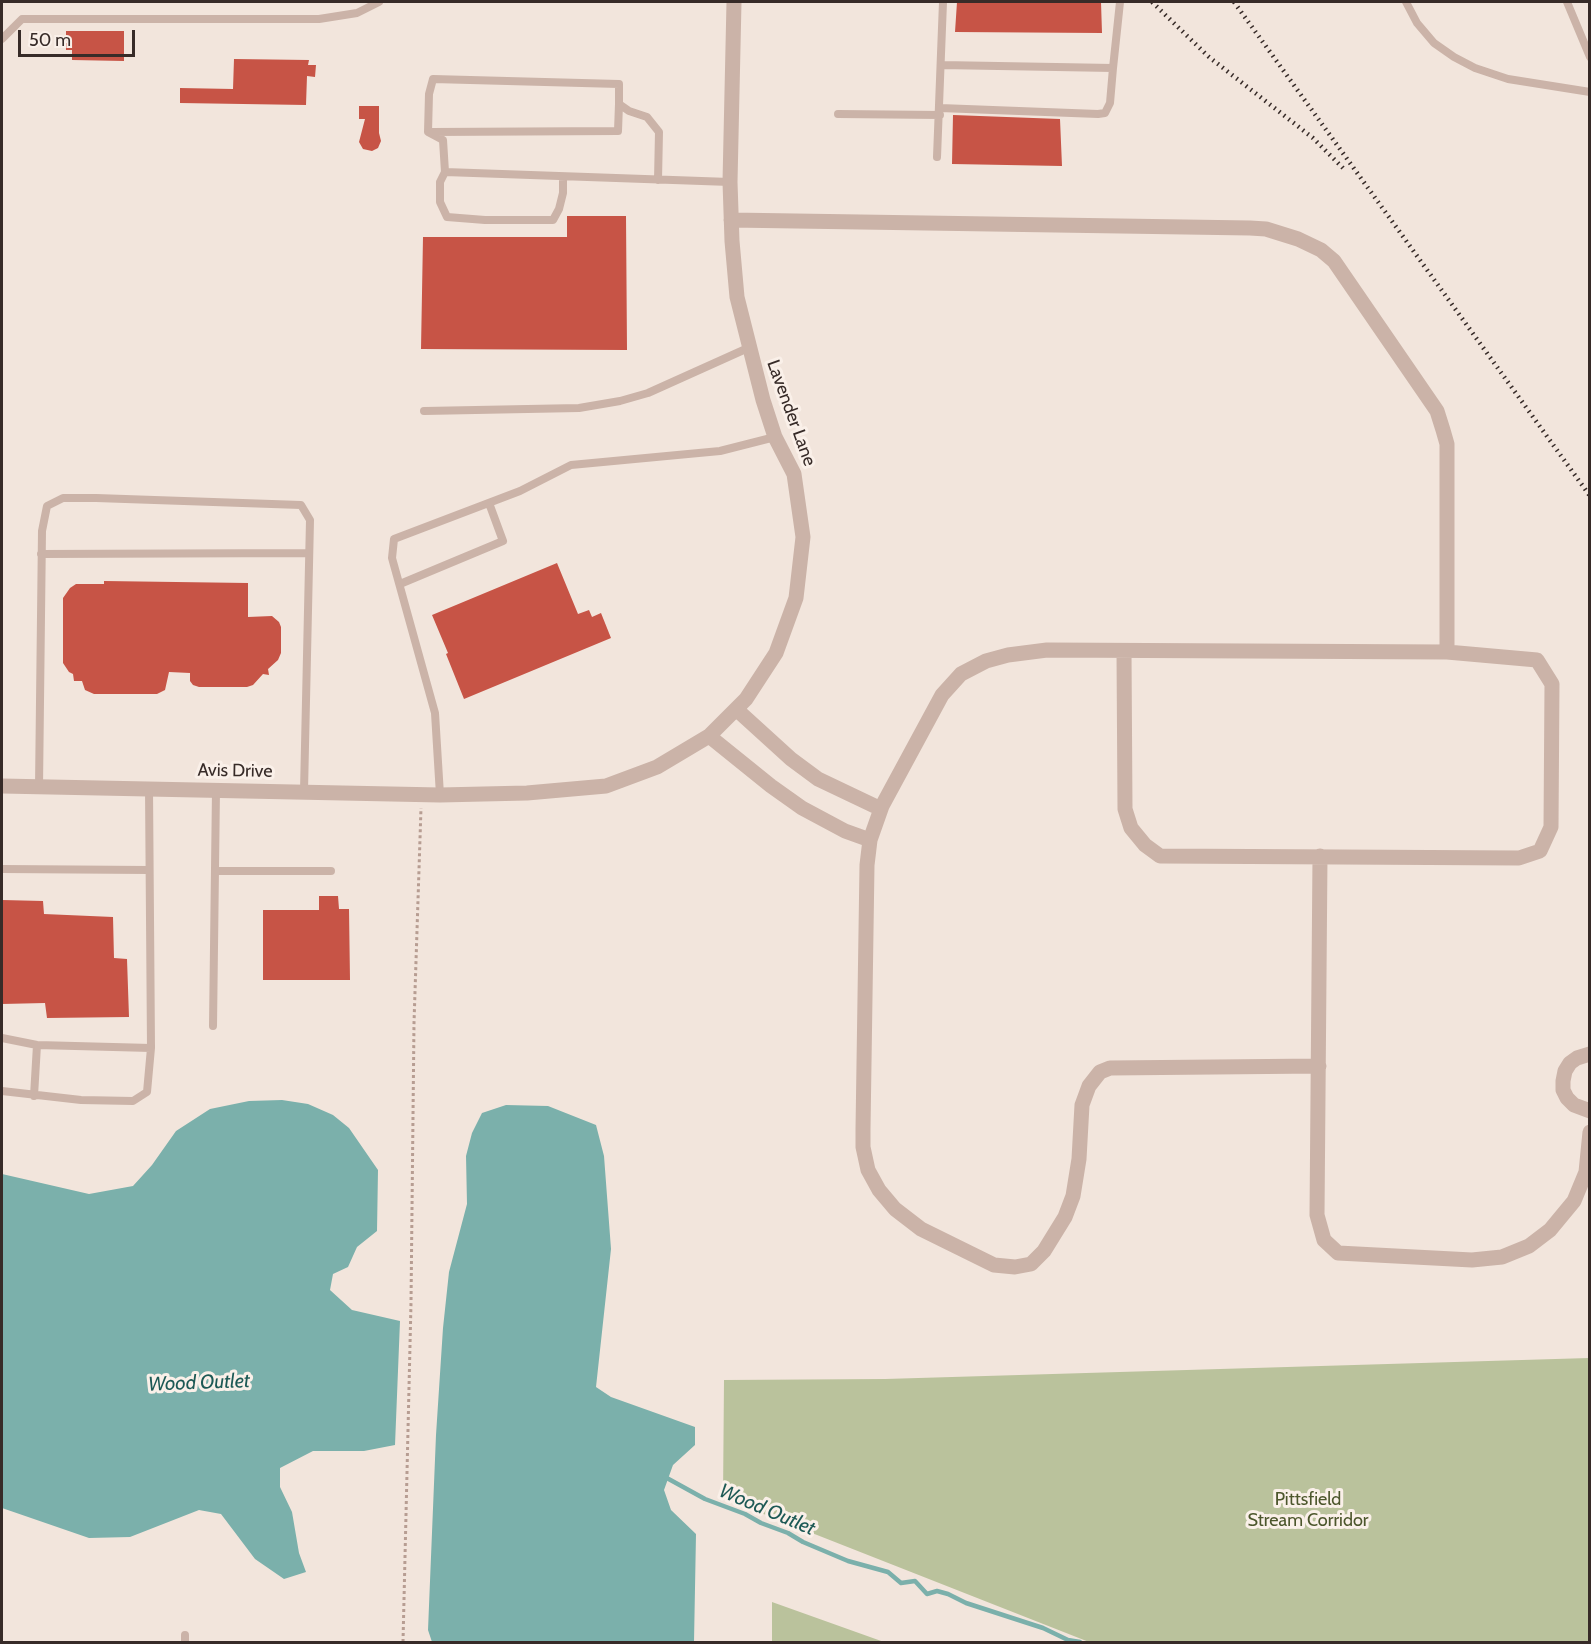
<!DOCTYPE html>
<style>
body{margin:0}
#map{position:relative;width:1591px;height:1644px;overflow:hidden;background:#f2e5dc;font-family:Cabin,sans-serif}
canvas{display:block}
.frame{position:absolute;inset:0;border:3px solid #372b28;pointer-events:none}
.scale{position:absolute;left:18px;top:30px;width:117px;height:27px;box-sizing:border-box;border:3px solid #372b28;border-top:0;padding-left:8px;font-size:18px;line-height:21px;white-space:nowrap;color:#372b28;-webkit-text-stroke:4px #faf0e9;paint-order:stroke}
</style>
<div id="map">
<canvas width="1591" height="1644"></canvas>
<div class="frame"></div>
<div class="scale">50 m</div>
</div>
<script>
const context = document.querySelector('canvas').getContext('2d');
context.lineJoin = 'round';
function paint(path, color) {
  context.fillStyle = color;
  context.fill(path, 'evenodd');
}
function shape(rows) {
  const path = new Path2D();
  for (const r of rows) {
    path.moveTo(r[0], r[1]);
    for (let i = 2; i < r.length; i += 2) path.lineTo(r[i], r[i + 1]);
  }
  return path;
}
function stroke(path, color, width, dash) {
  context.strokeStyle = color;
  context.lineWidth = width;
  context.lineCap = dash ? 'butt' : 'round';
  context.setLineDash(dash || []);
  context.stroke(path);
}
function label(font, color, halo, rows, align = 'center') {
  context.font = font + ' Cabin,sans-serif';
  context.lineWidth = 6;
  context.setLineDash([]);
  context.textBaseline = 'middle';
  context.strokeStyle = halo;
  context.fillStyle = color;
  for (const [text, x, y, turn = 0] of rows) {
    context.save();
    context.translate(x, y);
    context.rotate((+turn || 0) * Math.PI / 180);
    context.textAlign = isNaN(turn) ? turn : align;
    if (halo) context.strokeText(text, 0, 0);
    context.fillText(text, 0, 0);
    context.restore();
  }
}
paint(shape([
 [1589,1358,1589,1642,1089,1642,723,1498,724,1380,885,1379],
 [772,1602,884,1642,772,1642]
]), '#bac29c');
paint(shape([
 [282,1100,308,1104,333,1115,349,1128,378,1170,377,1231,357,1247,348,1267,333,1274,330,1290,352,1310,400,1321,395,1445,364,1451,313,1451,280,1468,280,1487,292,1512,299,1553,306,1572,284,1579,255,1559,221,1514,199,1510,130,1537,89,1538,2,1508,2,1174,89,1194,133,1186,152,1165,176,1131,210,1109,249,1101],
 [506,1105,548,1106,596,1125,604,1156,611,1249,596,1387,611,1397,695,1427,695,1445,673,1465,664,1490,671,1510,696,1534,694,1642,432,1642,428,1630,436,1435,443,1328,449,1272,467,1204,466,1156,472,1133,482,1113]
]), '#7bb0ab');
stroke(shape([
 [665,1477,705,1499,745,1514,761,1523,788,1533,803,1542,848,1561,888,1572,901,1583,915,1581,927,1594,937,1591,948,1594,966,1603,1043,1628,1068,1640,1080,1642]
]), '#7bb0ab', 4.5);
paint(shape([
 [957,2,1101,2,1102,33,955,32],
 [66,31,124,31,124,61,72,60,72,50,66,50],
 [234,59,309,60,308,65,316,65,315,77,307,76,306,105,180,103,180,88,233,89],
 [359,106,379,106,379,133,381,141,378,148,372,151,363,149,359,142,365,119,359,119],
 [953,115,1060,119,1062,166,952,164],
 [567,216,626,216,627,350,421,349,423,237,567,237],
 [557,563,578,614,589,610,592,617,601,613,611,638,464,699,446,654,448,653,432,615],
 [104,581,248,583,248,617,272,616,279,622,281,627,281,653,278,660,268,669,269,675,263,674,253,685,247,687,199,687,193,685,190,681,190,673,169,672,165,690,157,694,94,694,85,690,82,681,74,681,73,674,69,672,63,663,63,598,70,588,76,584,104,584],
 [319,896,338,896,339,909,349,909,350,980,263,980,263,910,319,910],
 [2,900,43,901,44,914,113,917,114,958,127,959,129,1017,47,1018,45,1003,2,1004]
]), '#c75446');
stroke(shape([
 [403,1642,411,1303,414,1023,421,808]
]), '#b79d92', 3, [3, 3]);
stroke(shape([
 [1406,2,1417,23,1434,43,1454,57,1475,68,1508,79,1590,92],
 [1567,2,1590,57],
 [2,39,22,19,319,19,357,13,379,2],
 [941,65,1113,68,1120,2],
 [940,108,1098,114,1105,113,1110,103,1113,68],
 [838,114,940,115],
 [432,132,618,131,619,104],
 [937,157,943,2],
 [445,172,443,140,428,132,429,94,433,79,619,84,619,104,629,111,647,117,659,132,658,180],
 [563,177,563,193,559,209,553,220,485,220,447,217,440,202,440,182,445,172,730,182],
 [424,411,579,408,620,401,648,393,748,348],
 [41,554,309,553],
 [400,584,503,541,489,503],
 [39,787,42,531,47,506,63,498,96,498,301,505,310,520,304,791],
 [440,795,435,713,392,558,394,539,520,491,571,465,720,451,775,437],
 [2,869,149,870],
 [215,871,331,871],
 [213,1026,216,790],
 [2,1038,37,1045,151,1048],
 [2,1091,81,1100,133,1101,147,1092,151,1048,149,789],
 [34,1096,37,1045],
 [185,1635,185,1642]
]), '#cbb3a8', 8);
stroke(shape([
 [731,220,1250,228,1266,229,1298,239,1321,250,1334,261,1437,411,1443,430,1447,444,1447,652],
 [1124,652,1125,809,1131,828,1145,845,1160,856,1519,858,1540,851,1551,827,1552,684,1537,660,1447,652,1047,650,1008,655,986,661,961,674,942,695,882,806,870,840,867,865,863,1129,863,1147,868,1170,879,1190,895,1209,921,1229,994,1265,1015,1267,1031,1264,1044,1251,1065,1217,1073,1196,1079,1159,1082,1105,1089,1086,1100,1072,1110,1068,1319,1066],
 [736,709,791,759,818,779,881,809],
 [709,736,771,786,802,808,845,831,870,840],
 [2,786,440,795,527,793,606,786,657,767,709,736,746,699,776,653,796,598,803,537,794,474,775,437,763,400,737,297,732,241,730,182,734,2],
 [1320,856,1317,1215,1324,1240,1338,1253,1472,1260,1502,1257,1529,1246,1550,1230,1574,1201,1586,1172,1590,1132],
 [1590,1054,1577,1058,1570,1063,1565,1071,1563,1081,1563,1090,1567,1098,1574,1105,1590,1111]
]), '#cbb3a8', 15);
stroke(shape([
 [1152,2,1209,57,1313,138,1346,171],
 [1234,2,1590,496]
]), '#372b28', 4.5, [1.5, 4.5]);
label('18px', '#372b28', '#faf0e9', [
 ["Lavender Lane",791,413,70],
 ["Avis Drive",235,771,1]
]);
label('18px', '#4c562c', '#faf0e9', [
 ["Pittsfield",1308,1500],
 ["Stream Corridor",1308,1521]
]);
label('italic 20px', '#1d5955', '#faf0e9', [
 ["Wood Outlet",199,1383,-2],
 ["Wood Outlet",767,1510,23]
]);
</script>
